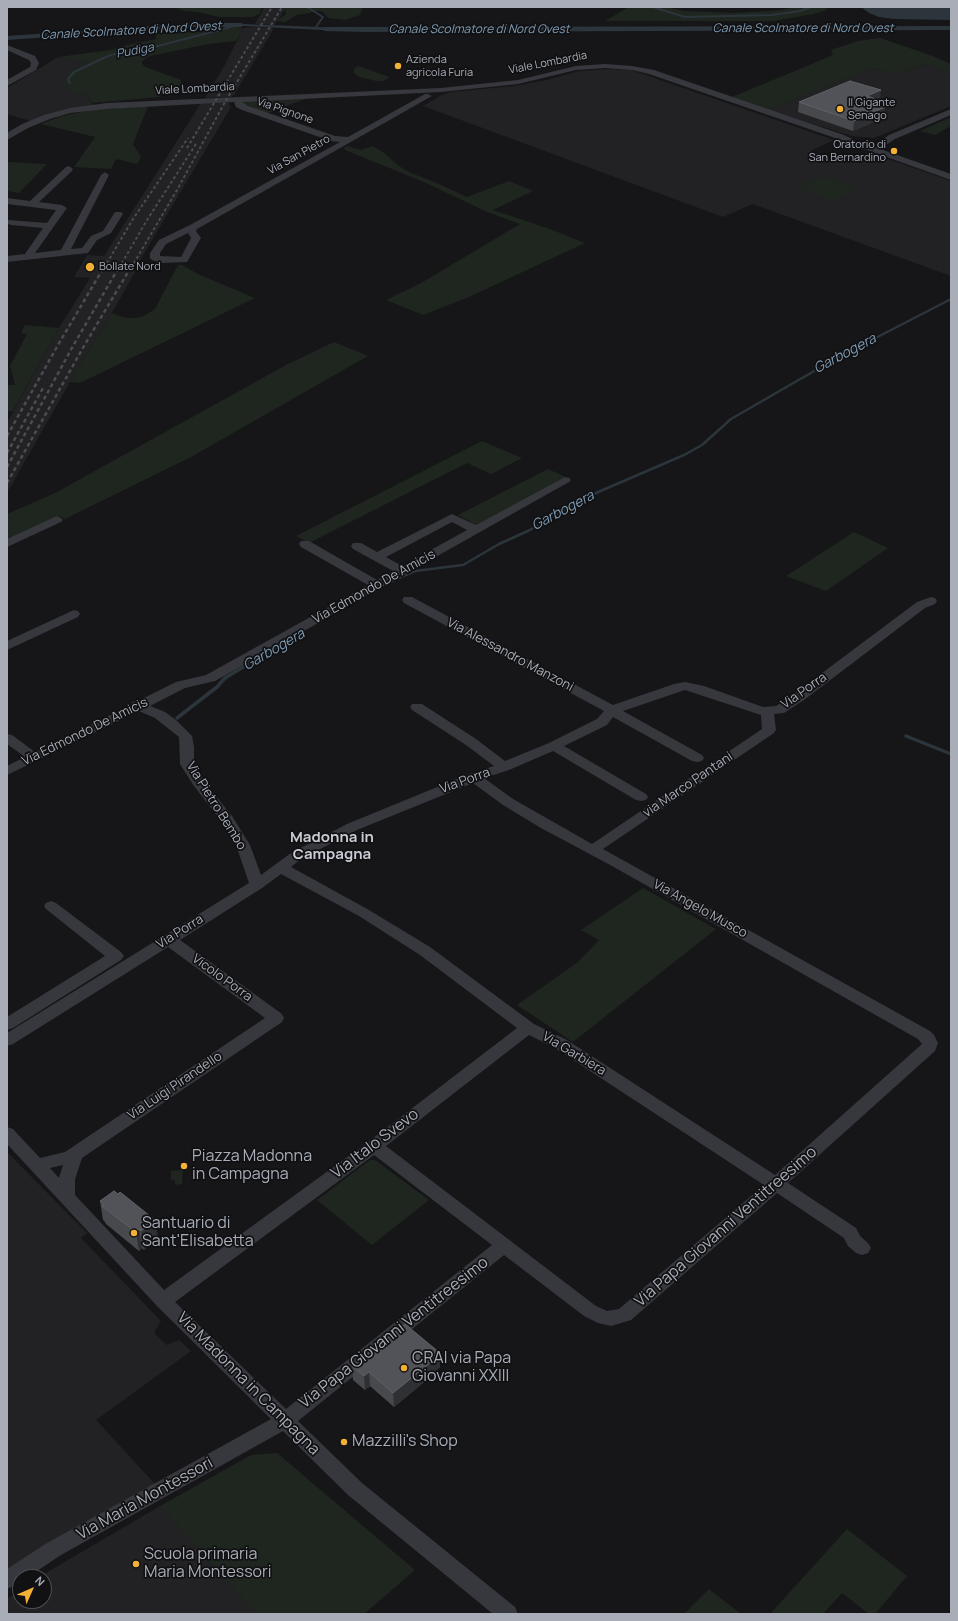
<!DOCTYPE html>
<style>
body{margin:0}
#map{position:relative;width:958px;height:1621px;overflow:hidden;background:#161618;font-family:Manrope,sans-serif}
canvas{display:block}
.frame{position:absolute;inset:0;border:8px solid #a8adb8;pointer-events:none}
.north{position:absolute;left:12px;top:1569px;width:40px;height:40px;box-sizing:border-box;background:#111113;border:1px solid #4d4f55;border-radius:50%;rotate:45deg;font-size:11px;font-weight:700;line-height:16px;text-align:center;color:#a8adb8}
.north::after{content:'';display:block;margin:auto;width:14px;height:18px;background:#f2b134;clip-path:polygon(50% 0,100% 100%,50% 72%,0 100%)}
</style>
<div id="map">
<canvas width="958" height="1621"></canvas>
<div class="frame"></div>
<div class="north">N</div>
</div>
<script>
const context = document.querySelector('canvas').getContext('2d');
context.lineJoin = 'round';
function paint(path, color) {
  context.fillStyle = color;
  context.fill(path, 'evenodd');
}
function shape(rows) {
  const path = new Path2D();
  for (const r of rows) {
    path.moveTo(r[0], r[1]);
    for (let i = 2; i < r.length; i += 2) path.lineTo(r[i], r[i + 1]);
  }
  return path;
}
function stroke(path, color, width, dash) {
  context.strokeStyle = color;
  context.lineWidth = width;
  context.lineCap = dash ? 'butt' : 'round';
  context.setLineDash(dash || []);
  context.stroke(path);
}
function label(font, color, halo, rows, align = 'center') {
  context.font = font + ' Manrope,sans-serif';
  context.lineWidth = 3.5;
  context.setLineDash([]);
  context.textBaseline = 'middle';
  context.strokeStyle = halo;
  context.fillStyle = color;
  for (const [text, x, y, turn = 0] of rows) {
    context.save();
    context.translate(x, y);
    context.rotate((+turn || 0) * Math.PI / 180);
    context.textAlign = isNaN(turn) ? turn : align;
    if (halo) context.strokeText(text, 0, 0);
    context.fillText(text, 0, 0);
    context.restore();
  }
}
paint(shape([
 [264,7,287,7,274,25,255,24],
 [253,27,272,28,273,30,234,95,231,97,205,98,226,63,243,28],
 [58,57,88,63,67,75,85,93,94,107,34,122,7,114,7,88],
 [924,64,951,73,951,106,874,138,852,136,768,110,872,68,896,75],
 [609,69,631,70,834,140,810,151,844,163,868,152,951,181,951,276,753,204,723,217,423,106,440,96,451,92,514,86,547,80,579,71],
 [228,102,231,107,139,262,134,272,135,272,112,313,70,382,7,493,7,423,59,328,90,278,74,277,87,255,104,256,201,103],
 [7,1152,87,1233,81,1238,161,1321,154,1333,167,1345,179,1340,191,1351,96,1420,157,1486,7,1571],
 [160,1506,256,1614,7,1614,7,1599,20,1590,20,1601,44,1601,44,1577,39,1577]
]), '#222225');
paint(shape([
 [173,7,262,7,259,14,253,17,219,17,198,12,184,11],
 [287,7,362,7,362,11,360,15,345,20,328,18,323,12,319,11,297,15,285,22,276,21,286,14,285,10],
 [629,7,666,7,684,11,736,13,782,10,793,7,826,7,827,10,814,14,774,21,605,21],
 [236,27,243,28,236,41,208,44,160,54,150,56,142,61,142,64,146,67,181,80,181,84,177,88,162,95,160,97,92,103,85,93,69,94,64,81,65,77,70,72,87,63,58,57,110,50,135,43,157,39,155,34,224,30],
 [880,38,933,56,951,64,951,73,924,64,896,75,872,68,769,110,732,97,833,55,831,50,858,41],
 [358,66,390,77,384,81,376,81,359,77,354,73,354,69],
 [307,98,266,114,246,107,242,103,242,101],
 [148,106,133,144,141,157,137,164,116,159,111,169,74,167,95,137,41,124,62,116,92,110],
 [951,117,951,126,935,135,920,131],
 [347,146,361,150,372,146,376,148,383,152,399,166,409,172,439,184,467,197,509,181,533,191,493,210,550,229,585,243,469,297,423,315,386,300,421,283,520,224,487,212,424,182,345,150,344,148],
 [7,162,47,164,19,193,7,191],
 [823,176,859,189,833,201,796,188],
 [178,265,182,265,200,275,255,298,80,383,70,382,112,313,126,318,134,318,142,317,155,309],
 [25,325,59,328,13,411,7,411,7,385,15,385,10,366,27,334,21,333],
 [334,342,368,356,191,457,65,519,59,516,7,540,7,514,57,492,286,365],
 [482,441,522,458,491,474,467,463,309,543,296,536],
 [548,469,566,477,476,525,458,515],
 [854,532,888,548,826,591,786,576],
 [643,888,716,929,573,1042,517,1005,578,962,599,940,581,930],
 [370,1160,375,1160,429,1200,372,1245,317,1200],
 [183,1170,182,1184,175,1185,175,1180,171,1180,171,1171],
 [277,1453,415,1570,364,1614,256,1614,160,1506,251,1455],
 [847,1529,907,1576,875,1614,869,1614,842,1593,823,1614,770,1614],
 [709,1589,741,1614,684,1614]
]), '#1e261f');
paint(shape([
 [861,7,951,7,951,20,894,19,879,17,869,13],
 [226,23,243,24,343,28,342,31,224,25]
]), '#2c353c');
stroke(shape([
 [307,7,323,17,316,27],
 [653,7,685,17,772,15,800,11,811,7],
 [70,83,68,79,74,72,108,56,130,50,154,47,235,26]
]), '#2c353c', 2);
stroke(shape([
 [392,581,415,571,463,565,499,544,530,530,589,496,684,455,702,445,731,419,835,359,951,299]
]), '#2c353c', 2.5);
stroke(shape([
 [177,718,217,687,225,678,288,640],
 [906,736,951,754]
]), '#2c353c', 3.5);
paint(shape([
 [195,23,241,23,245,25,241,27,195,27,7,40,7,36,195,23],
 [951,26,951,30,366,32,325,31,321,29,325,27,951,26]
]), '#2c353c');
paint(shape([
 [7,45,35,56,39,63,36,70,7,86,7,80,30,67,31,63,29,60,7,50,7,45],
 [605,64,632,66,654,70,844,135,865,145,876,144,889,135,951,109,951,115,895,139,880,149,951,174,951,180,867,150,860,149,838,139,649,74,632,70,605,68,576,70,518,84,441,92,242,102,248,106,335,136,348,137,425,94,428,94,432,96,197,229,196,231,201,238,187,262,161,263,152,260,150,258,150,253,159,240,190,225,340,142,331,141,242,110,236,107,234,102,107,109,70,113,50,119,28,128,7,140,7,133,22,124,44,115,70,108,107,103,441,88,518,80,576,66,605,64],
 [188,233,191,238,181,257,160,256,160,253,166,244,188,233],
 [69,166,73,169,72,171,39,202,62,205,67,208,35,253,61,250,101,175,105,172,109,175,71,249,82,248,91,236,103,231,115,212,121,212,123,214,111,233,97,240,88,253,7,262,7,256,25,254,43,228,11,225,8,224,8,220,47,223,56,210,7,204,7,198,30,201,66,167,69,166],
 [565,477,569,478,571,480,569,482,215,681,185,688,150,706,165,712,176,720,192,736,194,747,194,764,204,781,232,816,250,845,261,875,291,853,347,824,469,774,494,766,466,745,412,710,410,707,412,704,422,704,476,739,505,761,549,743,597,719,604,711,404,603,402,600,404,597,412,597,613,705,674,684,685,682,704,686,763,707,776,706,794,694,917,602,931,597,935,598,937,601,935,604,925,608,804,700,784,713,774,714,776,730,774,733,603,849,930,1031,934,1035,938,1043,935,1051,788,1183,856,1228,860,1236,868,1243,871,1248,868,1253,862,1255,856,1253,848,1246,844,1238,777,1193,631,1320,611,1326,598,1323,584,1316,504,1255,298,1421,362,1483,515,1607,518,1614,493,1614,348,1495,283,1431,61,1555,28,1577,20,1577,20,1583,7,1589,7,1569,47,1543,271,1419,157,1306,7,1144,7,1127,13,1129,40,1158,65,1152,265,1018,168,947,13,1044,7,1046,7,1033,249,883,236,845,221,821,194,786,180,764,179,737,155,718,139,711,7,775,7,766,25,757,7,744,7,734,12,735,35,752,131,705,132,702,138,701,176,682,206,675,368,585,301,547,299,544,301,541,309,541,377,580,393,571,353,549,351,546,353,543,361,543,377,552,452,514,476,525,565,477],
 [452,522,467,530,402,566,386,557,452,522],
 [685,690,761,715,762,729,592,844,513,799,484,778,509,770,553,751,636,800,641,801,646,800,648,797,646,794,564,746,607,725,613,717,692,761,697,762,702,761,704,758,702,755,623,711,685,690],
 [473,783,503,805,541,828,612,866,918,1039,922,1044,775,1175,567,1040,534,1024,430,947,369,910,291,867,301,859,357,830,473,783],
 [281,874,359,916,420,955,517,1028,368,1142,164,1290,75,1195,75,1179,82,1158,282,1022,284,1018,282,1014,180,940,262,888,281,874],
 [529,1035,555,1048,764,1185,619,1309,607,1311,596,1306,386,1146,529,1035],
 [374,1155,492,1245,286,1409,175,1302,374,1155],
 [63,1165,59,1178,50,1168,63,1165],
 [57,516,61,518,63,520,61,522,7,547,7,539,57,516],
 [74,610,78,611,80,614,78,617,7,650,7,641,74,610],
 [51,901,56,903,121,952,124,956,121,960,13,1028,7,1030,7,1017,105,956,46,909,44,906,46,903,51,901]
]), '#37383d');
stroke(shape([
 [187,148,272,7],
 [104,268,133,219,188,138],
 [119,268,147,220,196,144],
 [131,268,177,190,225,102,282,7]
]), '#4a4c52', 2, [3, 2.5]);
stroke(shape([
 [7,436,58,345,104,267],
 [7,453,43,388],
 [7,467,73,346,119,267],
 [7,483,84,346,131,267]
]), '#4a4c52', 2.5, [4, 3]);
paint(shape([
 [880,100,881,101,880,106,885,107,883,118,853,131,798,112,799,102],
 [118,1194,155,1220,158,1238,144,1250,142,1248,139,1251,106,1224,105,1222,103,1220,100,1201],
 [352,1366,440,1367,435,1371,435,1373,394,1407,370,1386,365,1390,353,1380]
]), '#47494d');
paint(shape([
 [881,90,880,101,867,96],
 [881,101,880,109,885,107,883,118,853,131,854,121,874,104],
 [155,1220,158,1238,144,1250,141,1231],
 [139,1229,142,1248,139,1251,136,1232],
 [440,1353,440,1367,435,1371,435,1373,394,1407,393,1393],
 [369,1372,370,1386,365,1390,364,1376]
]), '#2f3033');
const building = shape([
 [850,81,881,90,867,96,881,101,874,104,885,107,854,121,799,102,850,81],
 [114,1191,118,1194,120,1192,155,1220,141,1231,139,1229,136,1232,102,1206,104,1205,100,1201,114,1191],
 [405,1324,440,1353,434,1358,435,1359,393,1393,369,1372,364,1376,352,1366,405,1324]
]);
paint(building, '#525359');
stroke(building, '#5f6168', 1);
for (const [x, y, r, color] of [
 [398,66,4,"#f2b134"],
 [840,109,4,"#f2b134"],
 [894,151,4,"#f2b134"],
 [90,267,5,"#f2b134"],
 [184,1166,4,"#f2b134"],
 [134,1233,4,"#f2b134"],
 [404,1368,4,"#f2b134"],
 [344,1442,4,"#f2b134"],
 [136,1564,4,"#f2b134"]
]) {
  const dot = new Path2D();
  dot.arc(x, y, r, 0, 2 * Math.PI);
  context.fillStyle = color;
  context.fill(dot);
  stroke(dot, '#111113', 1.5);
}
label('11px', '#a8adb8', '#111113', [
 ["Azienda",406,60],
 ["agricola Furia",406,73],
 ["Il Gigante",848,103],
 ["Senago",848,116],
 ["Oratorio di",886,145,"right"],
 ["San Bernardino",886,158,"right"],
 ["Bollate Nord",99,267]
], 'left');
label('11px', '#a8adb8', '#111113', [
 ["Viale Lombardia",548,63,-11],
 ["Viale Lombardia",195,89,-3],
 ["Via Pignone",285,111,19],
 ["Via San Pietro",299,155,-29]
]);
label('italic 12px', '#7f9bb3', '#111113', [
 ["Canale Scolmatore di Nord Ovest",803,29],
 ["Canale Scolmatore di Nord Ovest",479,30],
 ["Canale Scolmatore di Nord Ovest",131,31,-3],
 ["Pudiga",135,51,-11]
]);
label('13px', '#a8adb8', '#111113', [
 ["Via Edmondo De Amicis",374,587,-29],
 ["Via Alessandro Manzoni",510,655,28],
 ["Via Porra",804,691,-35],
 ["Via Edmondo De Amicis",85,732,-26],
 ["Via Porra",465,781,-20],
 ["via Marco Pantani",688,785,-34],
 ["Via Pietro Bembo",216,806,58],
 ["Via Angelo Musco",700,909,29],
 ["Via Porra",180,932,-32],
 ["Vicolo Porra",222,978,36],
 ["Via Garbiera",574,1054,31],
 ["Via Luigi Pirandello",175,1086,-34]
]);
label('italic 14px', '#7f9bb3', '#111113', [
 ["Garbogera",845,354,-28],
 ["Garbogera",563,511,-28],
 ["Garbogera",274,650,-30]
]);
label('bold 15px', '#c9ccd4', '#111113', [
 ["Madonna in",332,838],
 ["Campagna",332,855]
]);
label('16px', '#a8adb8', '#111113', [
 ["Via Italo Svevo",375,1144,-37],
 ["Via Papa Giovanni Ventitreesimo",726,1227,-41],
 ["Via Papa Giovanni Ventitreesimo",394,1333,-38],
 ["Via Madonna in Campagna",248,1384,45],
 ["Via Maria Montessori",145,1499,-29]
]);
label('16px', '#a8adb8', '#111113', [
 ["Piazza Madonna",192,1157],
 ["in Campagna",192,1175],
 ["Santuario di",142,1224],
 ["Sant'Elisabetta",142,1242],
 ["CRAI via Papa",412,1359],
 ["Giovanni XXIII",412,1377],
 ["Mazzilli's Shop",352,1442],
 ["Scuola primaria",144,1555],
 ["Maria Montessori",144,1573]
], 'left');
</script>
